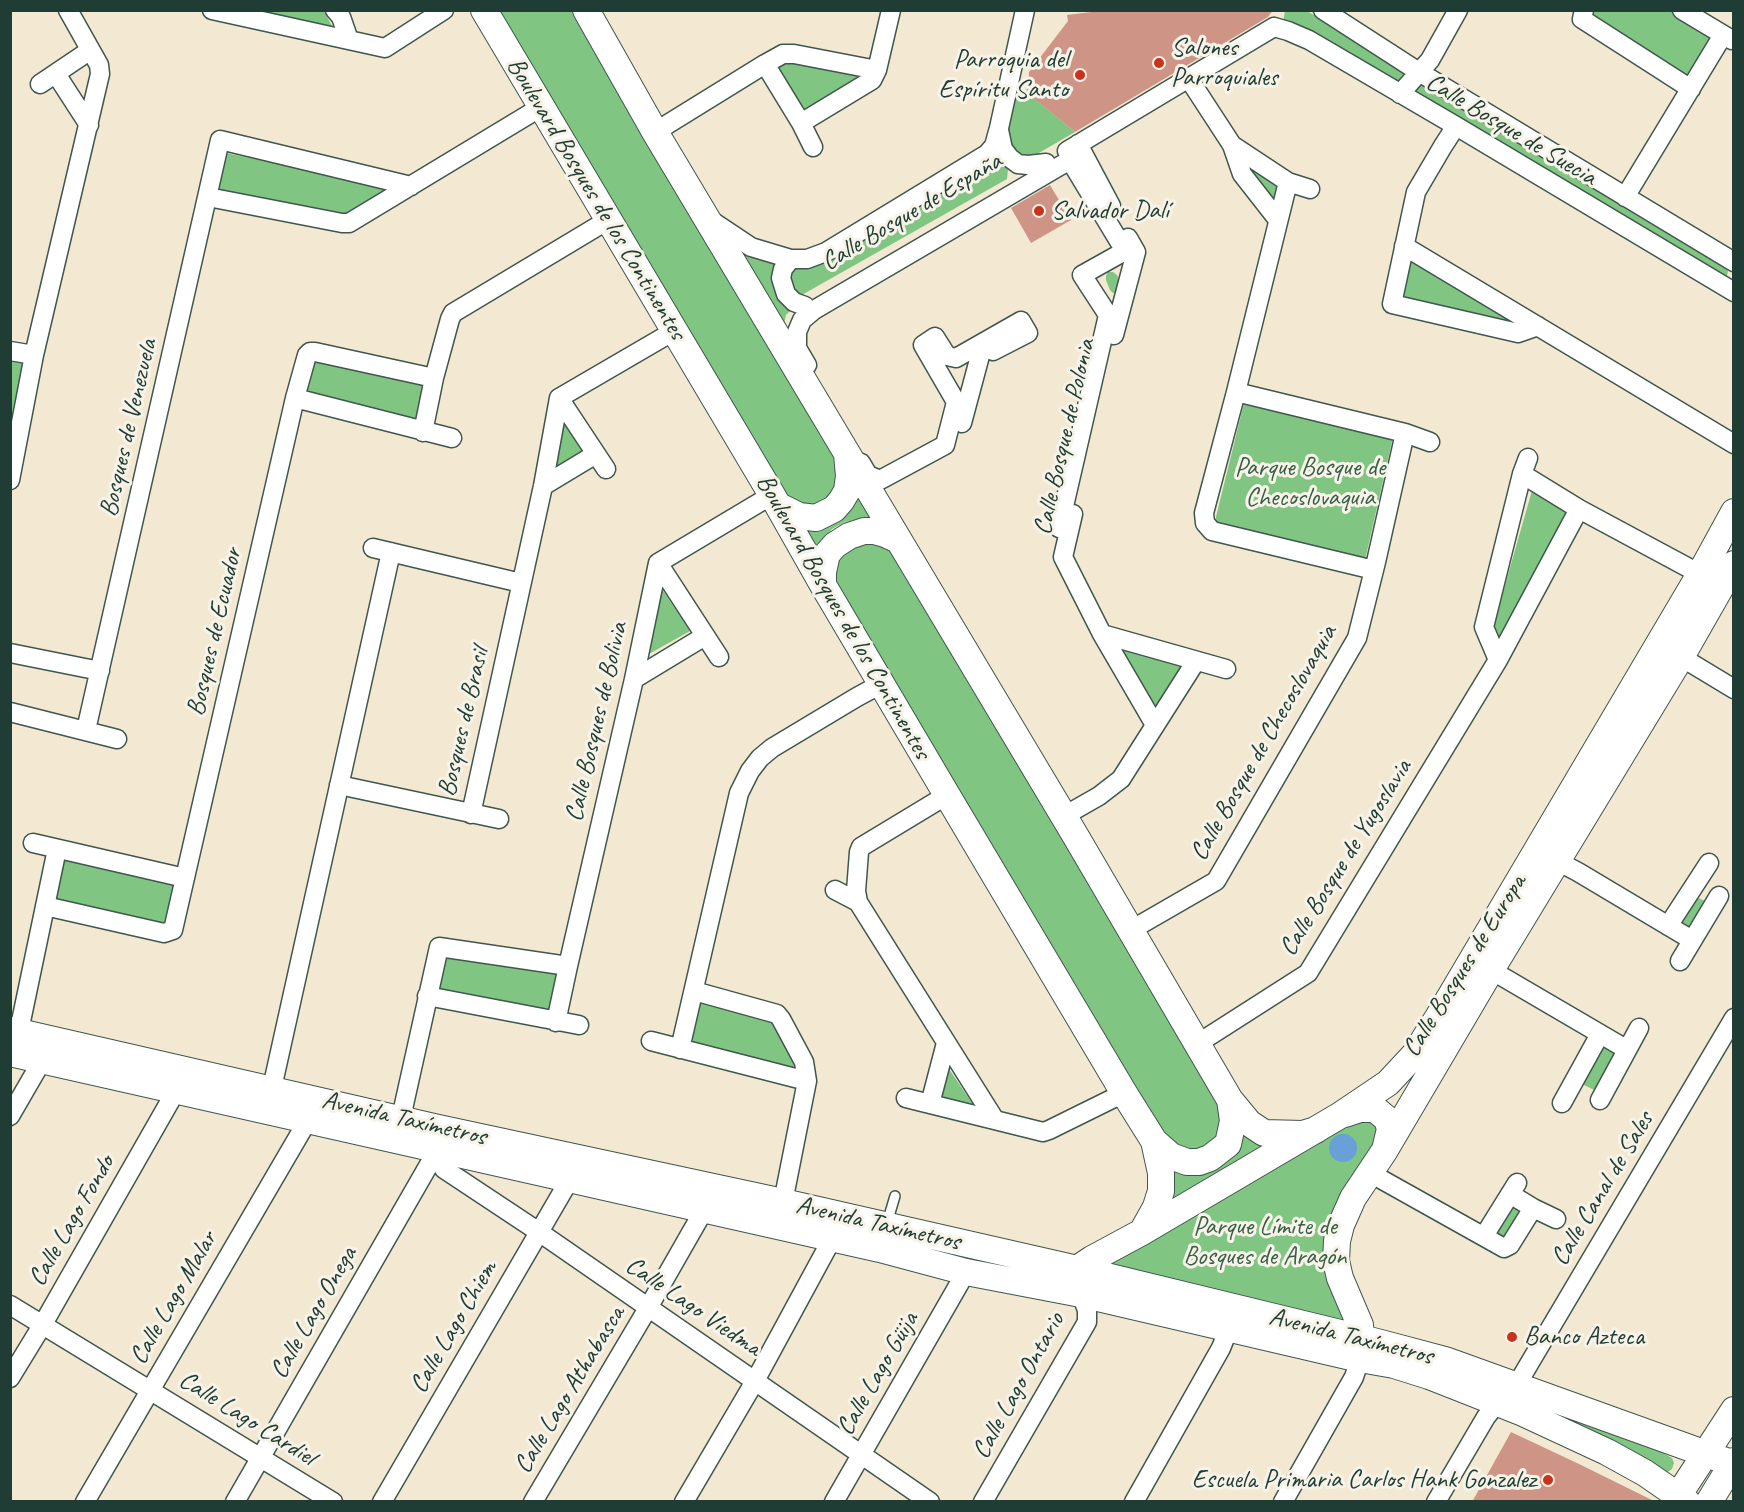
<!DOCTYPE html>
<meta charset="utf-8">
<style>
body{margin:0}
#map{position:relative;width:1744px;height:1512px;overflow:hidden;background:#f3e8d2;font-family:Caveat,sans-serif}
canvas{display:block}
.frame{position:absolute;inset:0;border:12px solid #1f3d34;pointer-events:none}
</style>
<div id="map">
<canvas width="1744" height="1512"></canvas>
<div class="frame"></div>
</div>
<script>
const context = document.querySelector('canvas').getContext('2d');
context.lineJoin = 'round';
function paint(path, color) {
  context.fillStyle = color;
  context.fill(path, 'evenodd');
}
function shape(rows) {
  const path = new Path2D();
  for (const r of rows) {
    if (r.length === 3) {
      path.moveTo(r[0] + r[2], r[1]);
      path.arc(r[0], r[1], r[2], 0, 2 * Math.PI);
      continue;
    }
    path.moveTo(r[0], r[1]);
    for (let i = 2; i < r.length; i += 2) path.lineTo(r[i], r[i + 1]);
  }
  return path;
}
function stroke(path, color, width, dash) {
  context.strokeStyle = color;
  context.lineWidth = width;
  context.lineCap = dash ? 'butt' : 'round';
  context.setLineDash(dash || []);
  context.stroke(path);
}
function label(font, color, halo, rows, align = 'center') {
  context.font = font + ' Caveat,sans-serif';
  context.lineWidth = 6;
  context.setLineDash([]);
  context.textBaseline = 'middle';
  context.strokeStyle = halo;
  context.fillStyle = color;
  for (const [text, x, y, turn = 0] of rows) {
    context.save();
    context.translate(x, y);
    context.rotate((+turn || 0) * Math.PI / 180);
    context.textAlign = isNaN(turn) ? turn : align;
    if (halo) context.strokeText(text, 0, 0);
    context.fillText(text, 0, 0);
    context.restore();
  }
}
paint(shape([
 [240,11,324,11,334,30],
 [494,11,578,11,841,465,832,505,795,510],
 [1285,11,1307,11,1403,68,1405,74,1403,79,1399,83,1283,22],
 [1591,11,1671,11,1712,34,1687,75,1589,17],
 [791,58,850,71,856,75,861,83,805,116,776,72,777,65],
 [1421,82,1725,265,1728,271,1727,276,1722,279,1415,92,1416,86],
 [1017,84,1075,132,1032,157,1019,153,1010,142,1007,129],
 [221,152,395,187,350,216,213,192],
 [999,158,1006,163,1008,169,1007,179,800,296,788,287,791,269,798,267,810,268,991,160],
 [1248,161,1285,182,1275,207,1248,171],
 [718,228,779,261,795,306,786,315,783,329],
 [1409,257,1509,319,1508,324,1399,299],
 [1108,272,1113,272,1117,275,1121,285,1119,293,1113,293,1110,290,1106,280,1106,276],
 [11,351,26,354,11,432],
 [309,358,428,384,418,420,309,397,301,387],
 [1244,403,1393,437,1365,560,1214,525],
 [570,420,586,444,583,453,557,466,554,462,561,440,564,422],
 [855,486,875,523,859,519,845,522,832,529,823,540,816,555,795,517],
 [1533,487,1580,515,1500,643,1492,631],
 [856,539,890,548,1145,979,1226,1107,1227,1121,1207,1153,1170,1149,831,581,832,565],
 [658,583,690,631,649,654],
 [1116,646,1184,666,1155,709],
 [57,856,173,879,178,886,170,925,57,901,50,892],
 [1694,896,1709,903,1688,935,1675,927],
 [447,952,558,973,550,1013,438,989],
 [700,999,773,1018,800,1067,789,1071,692,1046,689,1038],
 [1604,1048,1616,1054,1596,1091,1584,1085,1581,1074,1594,1051],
 [945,1063,978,1112,945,1103,939,1094],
 [1366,1120,1373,1122,1380,1128,1381,1135,1346,1197,1351,1324,1101,1268,1343,1124],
 [1239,1131,1280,1139,1164,1206,1169,1166,1176,1166],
 [1512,1206,1522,1211,1503,1242,1496,1238,1496,1228],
 [1408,1358,1656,1449,1672,1458,1674,1463,1672,1469,1665,1474]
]), '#80c682');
paint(shape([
 [1343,1148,14]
]), '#69a0d7');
paint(shape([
 [1107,10,1273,10,1268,17,1075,132,1025,91,1028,88,1029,72,1068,21,1067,15],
 [1050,185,1071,220,1031,243,1011,208],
 [1511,1432,1579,1464,1656,1502,1472,1502]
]), '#ce9587');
const lane = shape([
 [887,1223,895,1196]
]);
const street = shape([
 [212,10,385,48,444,10],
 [335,10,341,17,349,40],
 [1323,10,1419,72,1734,262],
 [1584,10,1582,19,1691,89],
 [1682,10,1732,40],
 [1274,27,1288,31,1309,40,1456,126,1734,292],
 [765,64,801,123,813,147],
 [56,74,89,125],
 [1189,79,1232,145,1242,174,1278,220],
 [40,84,89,51],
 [1400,94,1430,60,1458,10],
 [801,123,872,80,877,70,891,10],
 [1456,126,1443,146,1416,192,1392,304,1518,333,1538,326],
 [999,130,1003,149,1010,158,1018,164,1028,165,1046,163],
 [655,132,765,64,783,54,794,54,877,70],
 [1078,144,1111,206],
 [1232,145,1288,182,1310,189],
 [1067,151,1274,27],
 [1288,182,1236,392,1204,513,1205,523,1212,531,1374,570],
 [208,197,342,223,349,223,541,107],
 [1625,197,1723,35],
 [709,219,751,247,791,259,807,259,826,252,987,154,994,146,999,128,1025,10],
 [1404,246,1734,444],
 [791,259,783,269,781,278,786,294,794,302,805,306],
 [1114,335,1136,252,1128,238],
 [10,351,34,355],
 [807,365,797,348,797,332,802,320,814,310,1070,160,1125,251,1082,275,1108,315,1059,528],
 [1236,392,1405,433,1430,442],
 [295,398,452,438],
 [559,398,606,469],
 [962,423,981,352],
 [423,432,434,378,450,319,453,313,608,220],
 [861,463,868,475,880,480,945,445,956,402,923,345,935,337,947,356,956,358,1021,321,1028,333,993,351],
 [1522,474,1579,509,1700,574],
 [10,480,34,355,100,74,99,65,68,10],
 [543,486,596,454],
 [1073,514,1063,557,1102,634,1155,725],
 [373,548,521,583],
 [658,563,719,657],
 [1102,634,1226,669],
 [10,653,100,671],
 [1681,657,1734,689],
 [1498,660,1484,627,1522,474,1528,458],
 [634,679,705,636],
 [10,712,117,739],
 [86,730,220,140,411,186],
 [339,785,499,819],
 [947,795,861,847,859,852,856,891,858,902,995,1120],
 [471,814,543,486,559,398,674,331],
 [1064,816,1099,796,1121,779,1196,661],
 [33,843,185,878],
 [1557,861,1578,872,1692,940],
 [835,890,858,902],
 [45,906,164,933,173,930,295,398,307,355,310,352,315,352,434,378],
 [1668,926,1709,863],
 [1131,930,1216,881,1357,638,1376,562,1405,433],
 [1680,961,1719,896],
 [1491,970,1626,1049],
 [694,991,777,1014,781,1019,804,1062,807,1081,783,1202],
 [427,996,579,1025],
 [556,1022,568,966,634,679,658,563,772,495],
 [19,1031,57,849],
 [651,1041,807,1081],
 [1197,1044,1308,973,1498,660,1579,509],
 [680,1049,739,793,750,771,760,758,772,748,857,697,881,684],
 [272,1088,391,552],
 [906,1098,1043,1132,1049,1130,1124,1093],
 [1600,1100,1639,1028],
 [1562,1103,1600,1034],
 [930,1104,946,1043],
 [10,1116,43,1059],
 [400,1118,403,1109,439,947,568,966],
 [438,1149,440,1161,444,1169,539,1232,930,1502],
 [1370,1173,1504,1248,1510,1245,1533,1208],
 [1510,1194,1533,1208,1556,1219],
 [1484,1236,1517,1183],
 [10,1305,333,1502],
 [10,1378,43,1324,177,1089],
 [1516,1386,1734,1018],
 [85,1502,308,1120],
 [235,1502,438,1149],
 [382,1502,570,1179],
 [533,1502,648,1308,704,1210],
 [684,1502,755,1381,832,1239],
 [834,1502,966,1272],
 [983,1502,1087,1322,1087,1310,1081,1294],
 [1134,1502,1221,1348,1229,1328],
 [1283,1502,1354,1377,1360,1359],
 [1436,1502,1486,1417,1497,1403]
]);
const secondary = shape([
 [484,10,772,495,823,585,947,795,1124,1093,1154,1141,1161,1173,1161,1191,1156,1207,1142,1232],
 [586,10,655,132,1075,835,1230,1100,1249,1123,1264,1133,1303,1134,1316,1130],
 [779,506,799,516,816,518,834,509,841,501,847,491,849,476,847,454],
 [823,585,823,572,827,554,835,545,849,536,864,531,874,531,885,534,898,540],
 [10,1030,438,1128,783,1202,1077,1269,1377,1342,1445,1360,1734,1464],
 [10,1053,880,1249,966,1272,1081,1294,1360,1359,1394,1365,1429,1376,1523,1413,1607,1452,1645,1473,1687,1502],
 [1345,1114,1360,1109,1375,1109,1387,1119,1390,1129,1385,1150],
 [1154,1141,1171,1156,1187,1162,1199,1162,1210,1158,1228,1144,1233,1121,1230,1100],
 [1079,1279,1077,1269,1092,1259,1142,1232,1339,1116,1388,1083,1415,1054,1437,1019,1700,574,1734,512],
 [1361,1354,1361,1338,1360,1325,1340,1278,1336,1261,1337,1241,1341,1225,1353,1198,1385,1150,1491,970,1681,657,1734,564],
 [1674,1502,1734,1410],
 [1709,1502,1734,1461]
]);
stroke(lane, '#3f574c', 12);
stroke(street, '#3f574c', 21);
stroke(secondary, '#3f574c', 28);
stroke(lane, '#fff', 9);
stroke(street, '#fff', 18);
stroke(secondary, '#fff', 26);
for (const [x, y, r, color] of [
 [1159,63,6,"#c8321e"],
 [1080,75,6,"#c8321e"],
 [1039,211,6,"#c8321e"],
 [1512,1337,6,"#c8321e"],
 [1548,1480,6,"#c8321e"]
]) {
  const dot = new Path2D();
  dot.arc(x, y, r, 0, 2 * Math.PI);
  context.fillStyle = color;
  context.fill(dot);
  stroke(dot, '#f7f3e8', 2);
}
label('26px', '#1f3d34', '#f7f3e8', [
 ["Salones",1171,48],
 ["Parroquiales",1171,78],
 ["Parroquia del",1068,60,"right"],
 ["Espíritu Santo",1068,90,"right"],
 ["Salvador Dalí",1051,211],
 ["Banco Azteca",1524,1337],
 ["Escuela Primaria Carlos Hank Gonzalez",1536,1480,"right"]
], 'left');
label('26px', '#1f3d34', '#f7f3e8', [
 ["Calle Bosque de Suecia",1511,130,31],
 ["Boulevard Bosques de los Continentes",596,199,59],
 ["Calle Bosque de España",912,212,-31],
 ["Bosques de Venezuela",129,428,-77],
 ["Calle Bosque de Polonia",1065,437,-77],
 ["Boulevard Bosques de los Continentes",843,617,60],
 ["Bosques de Ecuador",215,632,-77],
 ["Bosques de Brasil",464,722,-77],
 ["Calle Bosques de Bolivia",597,722,-77],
 ["Calle Bosque de Checoslovaquia",1264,743,-60],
 ["Calle Bosque de Yugoslavia",1346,858,-58],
 ["Calle Bosques de Europa",1465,966,-58],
 ["Avenida Taxímetros",404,1119,13],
 ["Calle Canal de Sales",1603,1189,-59],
 ["Calle Lago Fondo",72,1221,-60],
 ["Avenida Taxímetros",878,1224,13],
 ["Calle Lago Malar",174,1298,-60],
 ["Calle Lago Viedma",693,1307,34],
 ["Calle Lago Onega",314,1313,-60],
 ["Calle Lago Chiem",454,1327,-60],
 ["Avenida Taxímetros",1351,1337,14],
 ["Calle Lago Güija",878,1374,-60],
 ["Calle Lago Ontario",1019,1386,-61],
 ["Calle Lago Athabasca",570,1390,-59],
 ["Calle Lago Cardiel",247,1419,32]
]);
label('26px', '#375f48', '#f7f3e8', [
 ["Parque Bosque de",1310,468],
 ["Checoslovaquia",1310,498],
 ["Parque Límite de",1265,1227],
 ["Bosques de Aragón",1265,1257]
]);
</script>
